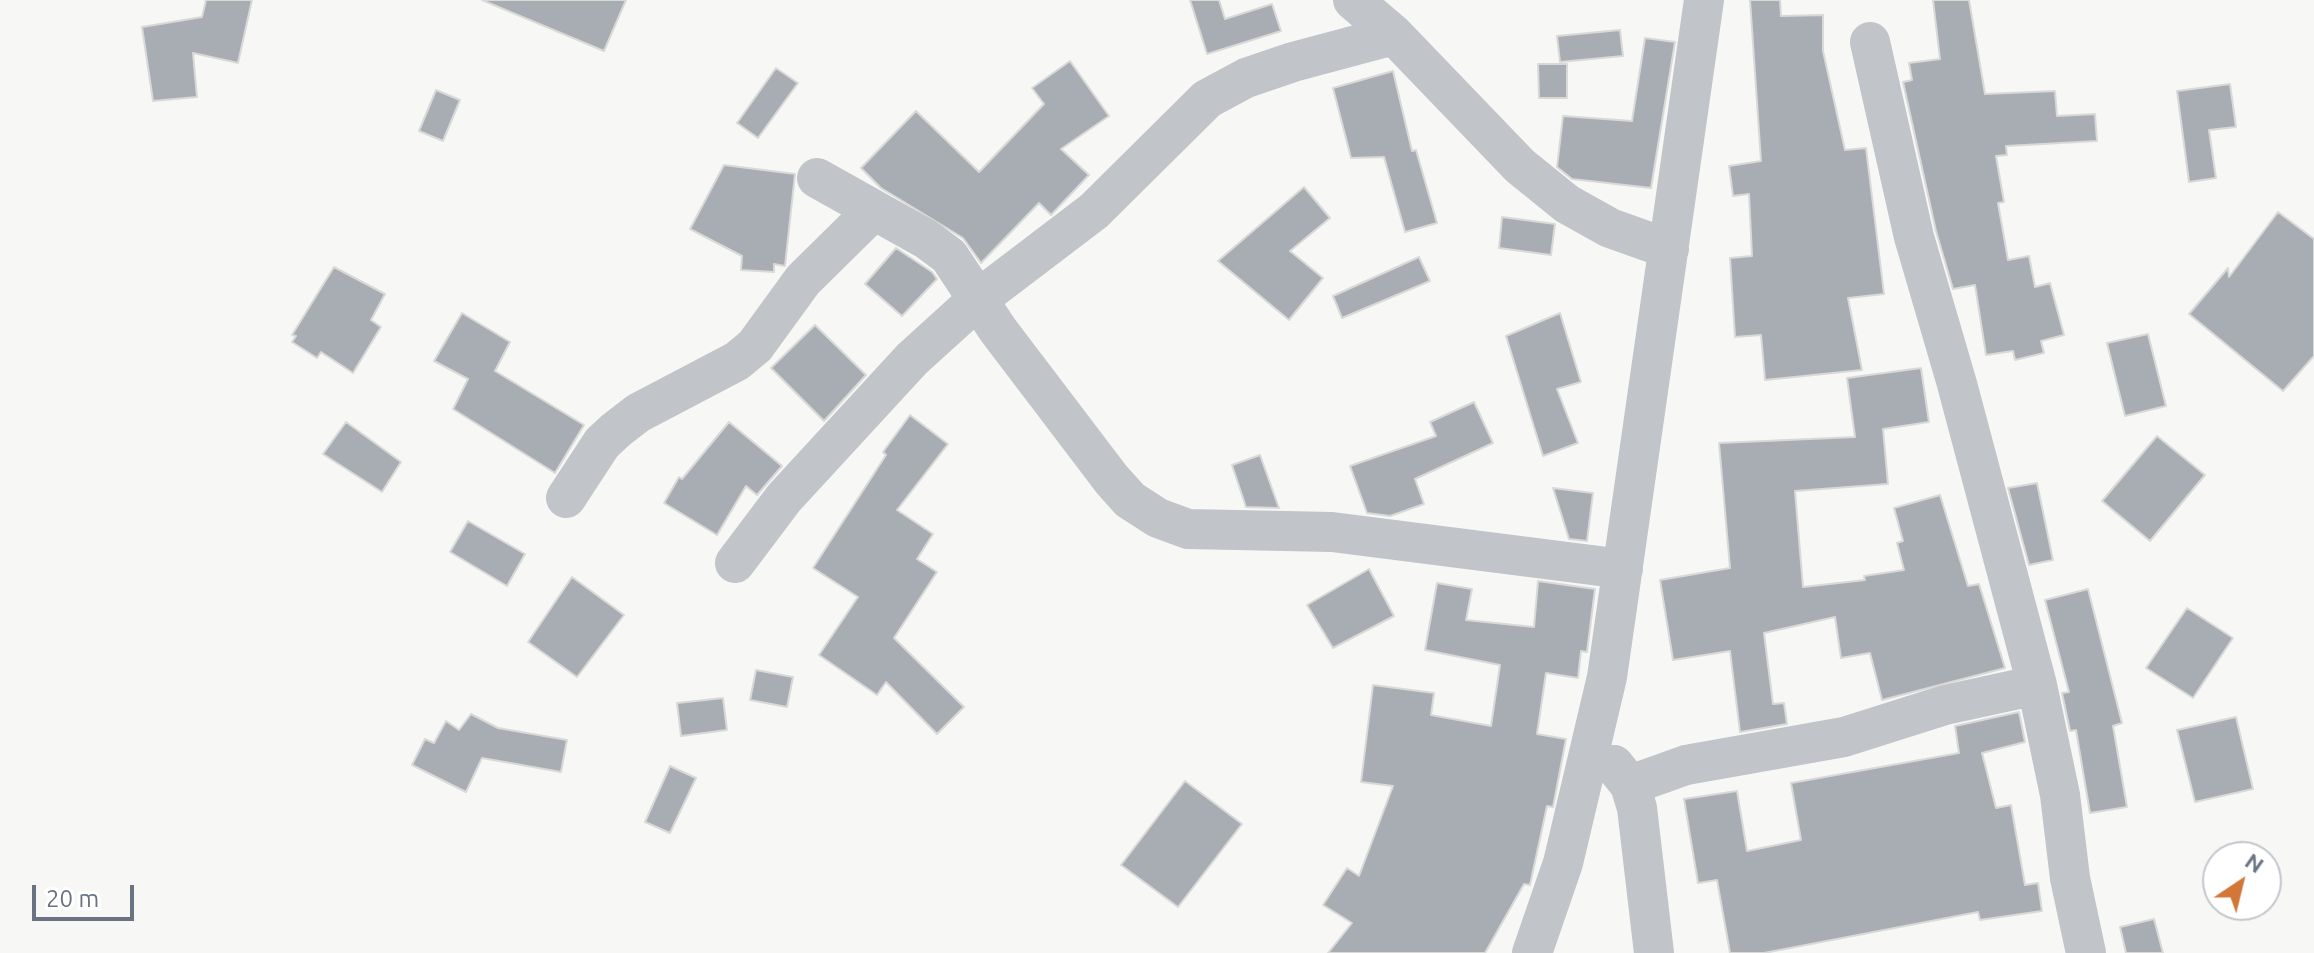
<!DOCTYPE html>
<style>
body{margin:0}
#map{position:relative;width:2314px;height:953px;overflow:hidden;background:#f7f8f5;font-family:Ubuntu,sans-serif}
canvas{display:block}
.north{position:absolute;left:2202px;top:841px;width:80px;height:80px;box-sizing:border-box;background:#fff;border:2px solid #c3c7cd;border-radius:50%;rotate:35deg;font-size:22px;font-weight:700;line-height:32px;text-align:center;color:#697383}
.north::after{content:'';display:block;margin:auto;width:28px;height:36px;background:#d37739;clip-path:polygon(50% 0,100% 100%,50% 72%,0 100%)}
.scale{position:absolute;left:32px;top:885px;width:102px;height:36px;box-sizing:border-box;border:4px solid #697383;border-top:0;padding-left:10px;font-size:24px;line-height:28px;white-space:nowrap;color:#697383;-webkit-text-stroke:6px #fff;paint-order:stroke}
</style>
<div id="map">
<canvas width="2314" height="953"></canvas>
<div class="north">N</div>
<div class="scale">20 m</div>
</div>
<script>
const context = document.querySelector('canvas').getContext('2d');
context.lineJoin = 'round';
function paint(path, color) {
  context.fillStyle = color;
  context.fill(path, 'evenodd');
}
function shape(rows) {
  const path = new Path2D();
  for (const r of rows) {
    path.moveTo(r[0], r[1]);
    for (let i = 2; i < r.length; i += 2) path.lineTo(r[i], r[i + 1]);
  }
  return path;
}
function stroke(path, color, width, dash) {
  context.strokeStyle = color;
  context.lineWidth = width;
  context.lineCap = dash ? 'butt' : 'round';
  context.setLineDash(dash || []);
  context.stroke(path);
}
const building = shape([
 [206,0,252,0,238,63,193,53,197,97,153,101,142,27,202,17,206,0],
 [482,0,626,0,604,51,482,0],
 [1190,0,1219,0,1225,19,1272,4,1281,31,1207,54,1190,0],
 [1750,0,1780,0,1781,16,1823,15,1823,51,1845,150,1866,148,1884,294,1848,298,1862,370,1765,380,1761,335,1735,337,1730,258,1752,256,1749,194,1733,196,1729,166,1761,161,1750,0],
 [1933,0,1969,0,1985,94,2055,91,2057,116,2095,114,2097,141,2006,146,2007,155,1996,156,2004,202,1998,203,2008,260,2029,256,2035,287,2050,283,2064,335,2041,341,2044,353,2015,360,2013,351,1986,355,1975,285,1953,289,1936,231,1903,82,1912,80,1909,63,1940,59,1933,0],
 [1620,30,1623,56,1560,62,1557,36,1620,30],
 [1645,38,1675,42,1651,188,1572,179,1557,167,1563,116,1632,121,1645,38],
 [1070,61,1109,116,1061,149,1089,175,1051,215,1039,203,981,263,963,238,881,188,861,168,916,111,979,172,1044,104,1032,88,1070,61],
 [1538,64,1567,64,1567,98,1539,98,1538,64],
 [776,68,798,83,758,138,737,123,776,68],
 [1393,71,1412,151,1416,150,1437,223,1405,232,1384,157,1351,158,1333,88,1393,71],
 [2230,84,2236,127,2209,130,2216,178,2189,182,2177,91,2230,84],
 [436,90,460,100,443,141,419,131,436,90],
 [724,165,795,174,785,266,774,264,774,272,741,270,742,256,690,229,724,165],
 [1304,187,1330,218,1290,251,1323,278,1289,320,1218,261,1304,187],
 [2278,212,2314,239,2314,356,2283,391,2189,314,2228,268,2229,277,2278,212],
 [1502,217,1555,224,1551,255,1499,248,1502,217],
 [896,248,932,272,937,279,902,316,865,284,896,248],
 [1419,257,1430,281,1342,318,1333,296,1419,257],
 [334,267,385,294,371,320,381,327,353,373,321,352,317,358,292,342,296,336,292,335,334,267],
 [462,313,510,342,495,371,584,425,555,473,453,409,468,379,434,361,462,313],
 [1560,313,1581,382,1557,389,1578,443,1543,456,1506,336,1560,313],
 [815,325,866,375,824,421,771,368,815,325],
 [2148,334,2166,406,2125,416,2107,343,2148,334],
 [1921,368,1929,422,1883,429,1888,484,1795,491,1803,587,1865,580,1864,576,1904,570,1897,543,1903,541,1894,508,1940,495,1968,586,1979,584,2005,668,1882,700,1870,653,1841,658,1835,617,1764,633,1773,704,1784,703,1787,724,1740,732,1730,651,1673,660,1660,580,1730,568,1719,443,1855,437,1847,378,1921,368],
 [1474,402,1493,443,1415,479,1424,504,1390,516,1367,513,1350,466,1436,436,1430,422,1474,402],
 [910,415,948,444,897,510,933,534,917,559,937,572,894,638,964,707,937,734,886,682,877,695,819,655,858,597,813,568,886,455,883,452,910,415],
 [346,422,401,462,382,492,323,454,346,422],
 [729,422,782,466,757,495,746,486,717,535,664,503,679,477,682,479,729,422],
 [2157,436,2205,475,2150,541,2102,501,2157,436],
 [1260,455,1279,508,1246,507,1232,465,1260,455],
 [2037,483,2053,560,2029,565,2008,488,2037,483],
 [1553,488,1593,493,1587,541,1569,539,1553,488],
 [468,521,525,554,507,586,450,552,468,521],
 [1369,569,1394,616,1333,648,1307,605,1369,569],
 [572,577,624,615,577,677,528,642,572,577],
 [1538,581,1595,589,1587,652,1581,651,1578,678,1546,673,1537,734,1566,739,1553,807,1547,806,1530,885,1524,884,1485,953,1328,953,1352,923,1323,905,1347,868,1359,876,1393,786,1361,782,1373,685,1434,693,1431,715,1491,726,1500,665,1425,650,1437,583,1472,589,1466,620,1534,627,1538,581],
 [2088,589,2122,723,2113,726,2127,807,2090,813,2076,730,2070,731,2062,693,2069,692,2045,600,2088,589],
 [2187,608,2233,638,2193,698,2146,668,2187,608],
 [756,670,793,677,787,707,750,700,756,670],
 [723,698,727,730,681,736,677,703,723,698],
 [2019,712,2025,742,1982,753,1996,808,2011,805,2025,885,2038,883,2042,911,1980,920,1978,912,1764,953,1730,953,1717,880,1698,883,1684,799,1737,791,1747,851,1801,840,1791,783,1959,753,1955,726,2019,712],
 [471,714,498,728,567,740,561,772,482,758,466,792,412,765,425,739,434,743,446,721,459,730,471,714],
 [2236,717,2253,789,2195,802,2177,730,2236,717],
 [670,766,696,778,670,833,645,822,670,766],
 [1185,781,1242,824,1178,907,1121,865,1185,781],
 [2154,919,2163,953,2126,953,2120,927,2154,919]
]);
paint(building, '#a8adb4');
stroke(building, '#d9d9d8', 2);
stroke(shape([
 [1353,0,1394,35,1520,166,1567,204,1610,228,1669,249],
 [1870,42,1914,237,1957,384,2037,685,2060,795,2070,878,2086,953],
 [817,178,926,239,949,256,998,330,1112,480,1130,500,1158,518,1188,529,1332,532,1623,569],
 [566,498,602,443,616,430,638,413,737,361,755,346,803,280,872,212],
 [735,563,784,498,912,359,977,300,1094,211,1207,99,1246,78,1293,62,1394,35],
 [1614,765,1630,785,1637,808,1654,953],
 [1630,785,1686,765,1844,737,1945,705,2037,685],
 [1532,953,1563,863,1607,677,1704,0]
]), '#c1c4c8', 40);
</script>
